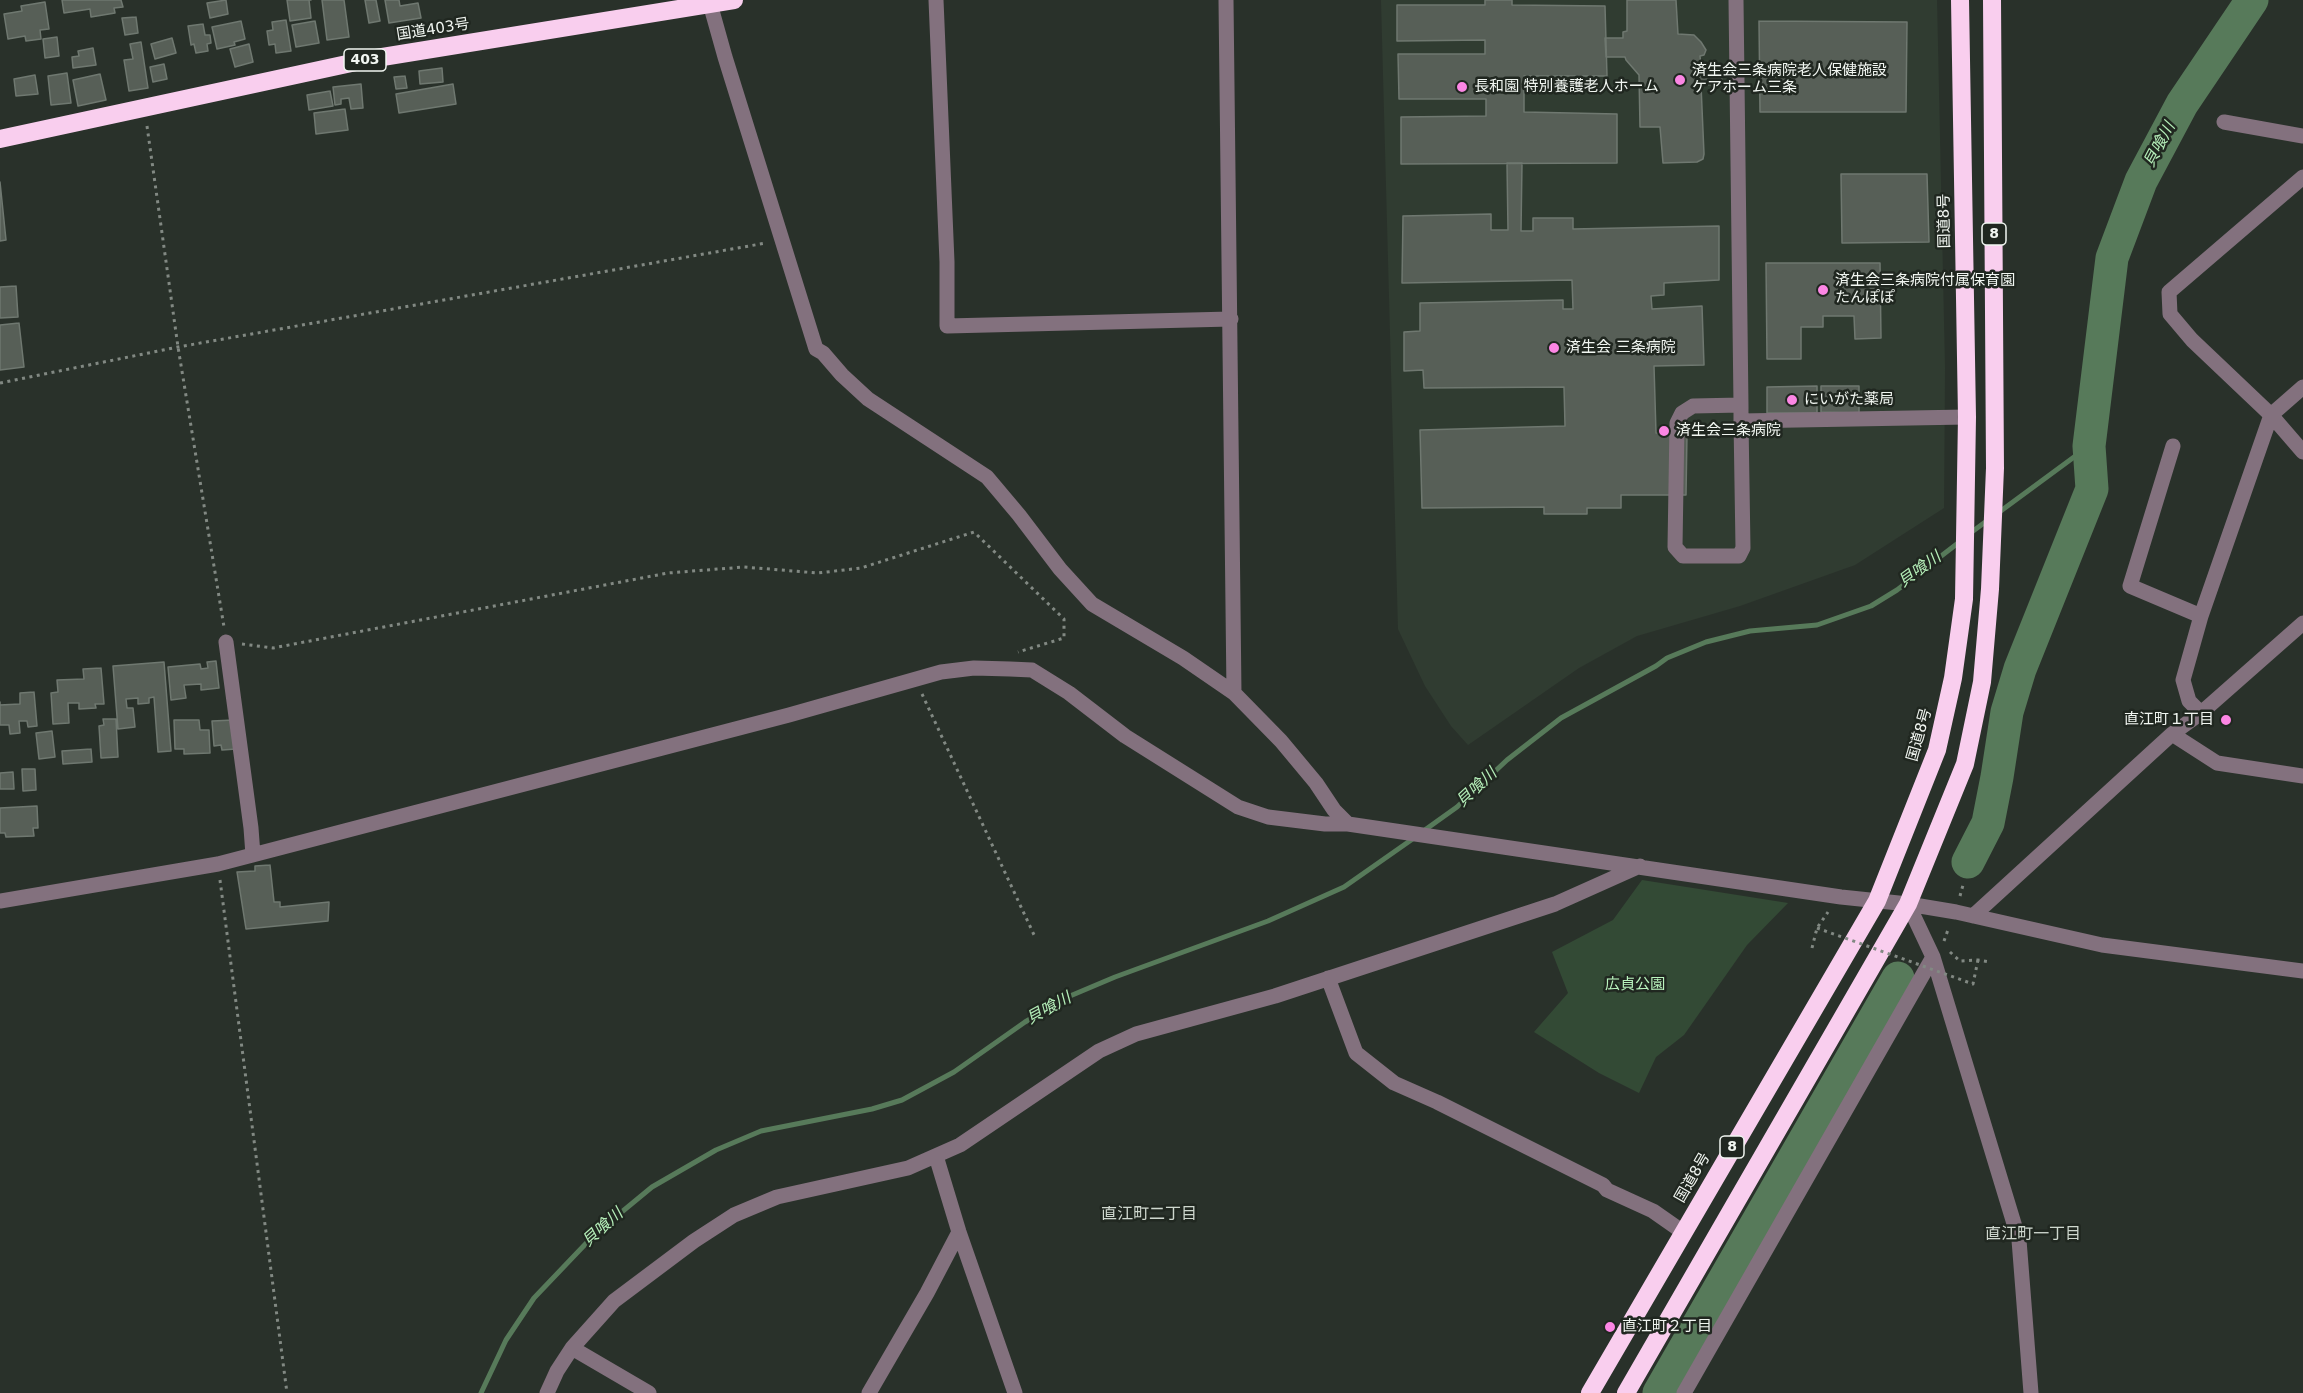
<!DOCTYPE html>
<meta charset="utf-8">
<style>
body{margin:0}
canvas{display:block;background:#29312a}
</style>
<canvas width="2303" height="1393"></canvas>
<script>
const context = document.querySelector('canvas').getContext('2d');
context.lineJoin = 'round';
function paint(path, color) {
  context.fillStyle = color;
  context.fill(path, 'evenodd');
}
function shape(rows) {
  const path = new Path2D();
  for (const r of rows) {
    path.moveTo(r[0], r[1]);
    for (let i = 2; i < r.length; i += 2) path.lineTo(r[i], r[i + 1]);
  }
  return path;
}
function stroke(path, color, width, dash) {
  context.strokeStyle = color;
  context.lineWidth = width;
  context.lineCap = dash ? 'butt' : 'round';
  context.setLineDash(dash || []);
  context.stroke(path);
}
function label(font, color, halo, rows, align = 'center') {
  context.font = font + ' "DejaVu Sans","Noto Sans JP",sans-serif';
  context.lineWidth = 5;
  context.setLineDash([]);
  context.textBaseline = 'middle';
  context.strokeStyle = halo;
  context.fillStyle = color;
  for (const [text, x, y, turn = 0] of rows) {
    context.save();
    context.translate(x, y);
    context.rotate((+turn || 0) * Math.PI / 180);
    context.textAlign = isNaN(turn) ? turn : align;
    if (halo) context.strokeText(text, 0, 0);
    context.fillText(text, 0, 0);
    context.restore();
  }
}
paint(shape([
 [1381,0,1937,0,1945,368,1944,508,1855,565,1740,606,1637,636,1579,668,1468,745,1451,726,1425,686,1398,629]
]), '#303c31');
paint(shape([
 [1642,880,1788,903,1747,945,1684,1035,1656,1057,1639,1093,1599,1073,1534,1032,1568,993,1552,952,1613,920]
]), '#334a35');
stroke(shape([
 [1998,513,2089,446],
 [1969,534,1988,520],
 [1422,832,1457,807,1507,760,1561,718,1656,666,1667,658,1706,642,1750,631,1817,625,1871,606,1897,590,1962,540],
 [481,1393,506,1340,534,1298,595,1234,652,1187,716,1150,761,1131,872,1109,902,1100,954,1072,1025,1022,1070,996,1115,977,1268,921,1344,887,1414,838]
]), '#577a5a', 5);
stroke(shape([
 [1968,862,1988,823,1997,777,2007,712,2020,669,2092,489,2089,446,2112,258,2141,181,2182,104,2252,0],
 [1659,1393,1898,978]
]), '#577a5a', 33);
const building = shape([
 [62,0,121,0,123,7,114,8,115,13,91,17,90,9,64,13,62,0],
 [226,0,228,14,210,18,207,3,226,0],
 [287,0,311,0,309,0,311,18,290,21,287,0],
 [322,0,344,0,349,37,327,40,322,0],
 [365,0,376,0,380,21,369,23,365,0],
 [385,0,399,0,400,6,418,3,421,18,389,23,385,0],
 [1485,0,1512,0,1512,5,1605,6,1607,76,1524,76,1524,112,1617,114,1617,163,1401,164,1401,117,1486,116,1486,99,1399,99,1398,54,1485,54,1485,40,1397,41,1397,5,1485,5,1485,0],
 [1627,0,1676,0,1678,34,1694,35,1701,42,1706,50,1704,55,1700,56,1701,67,1721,66,1722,84,1701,85,1704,154,1703,159,1697,162,1663,163,1660,127,1640,127,1639,75,1626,60,1625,57,1606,57,1605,38,1623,38,1623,32,1627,31,1627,0],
 [45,2,49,29,40,30,41,39,26,41,25,36,8,39,4,14,22,11,21,6,45,2],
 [136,17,138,33,125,35,122,18,136,17],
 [286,20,291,51,276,53,275,44,269,45,267,31,273,30,272,22,286,20],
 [241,21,245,39,234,42,235,45,217,49,212,27,241,21],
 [315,21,319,43,296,47,292,25,315,21],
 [1759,21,1907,22,1906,112,1760,112,1759,21],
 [203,24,205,35,210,35,211,43,207,44,208,51,196,53,194,44,191,45,188,26,203,24],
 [57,37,59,56,45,58,43,39,57,37],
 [172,38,176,53,155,59,151,44,172,38],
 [141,42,148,88,129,91,124,60,133,59,130,44,141,42],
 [249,44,253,62,235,67,230,49,249,44],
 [93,48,96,65,73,68,72,57,79,56,78,51,93,48],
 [164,64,167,79,153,82,150,67,164,64],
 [442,68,443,82,420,84,419,71,442,68],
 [67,73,71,103,51,105,48,76,67,73],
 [100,74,106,100,78,106,73,80,100,74],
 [35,75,38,94,16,96,14,79,35,75],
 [405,76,407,88,396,89,394,77,405,76],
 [361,84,363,108,351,109,349,98,341,99,341,104,335,105,333,87,361,84],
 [453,84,456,104,399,113,396,94,453,84],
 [330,91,333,106,309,110,307,95,330,91],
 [345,109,348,130,316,134,314,113,345,109],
 [1507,163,1522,163,1521,231,1533,231,1533,218,1573,218,1573,229,1719,226,1719,280,1664,283,1664,295,1651,296,1652,309,1702,306,1704,365,1654,366,1656,433,1687,434,1686,495,1621,495,1621,508,1587,508,1587,514,1544,514,1544,507,1422,508,1420,430,1565,426,1564,387,1424,388,1423,370,1404,371,1404,332,1420,331,1420,303,1563,300,1563,309,1573,309,1572,280,1402,283,1403,216,1491,214,1491,230,1508,230,1507,163],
 [1841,174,1927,174,1929,242,1842,243,1841,174],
 [0,182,6,240,0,241,0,182],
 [1766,263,1880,263,1881,338,1855,339,1854,316,1823,316,1823,327,1801,327,1801,359,1767,359,1766,263],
 [16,286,18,317,0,318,0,287,16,286],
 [19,323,24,367,0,370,0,325,19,323],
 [1817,386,1817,413,1767,413,1767,387,1817,386],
 [1821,386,1859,386,1859,413,1821,412,1821,386],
 [216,661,219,688,201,690,201,684,184,685,186,698,171,700,168,667,200,664,201,669,208,668,207,662,216,661],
 [164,662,171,751,158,752,154,697,149,698,149,703,138,704,138,698,126,699,127,708,133,708,135,727,118,729,113,666,164,662],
 [101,668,104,704,95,704,96,708,79,709,79,703,68,703,69,723,53,724,51,693,58,692,57,680,84,679,83,669,101,668],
 [34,692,37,726,28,727,27,721,19,721,20,733,10,734,9,725,0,725,0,702,0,705,20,704,20,693,34,692],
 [103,719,116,719,118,757,101,758,99,726,104,725,103,719],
 [174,720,199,720,200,730,209,730,210,753,184,754,184,749,175,749,174,720],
 [234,720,236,749,222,750,221,745,214,746,212,721,234,720],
 [52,731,55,757,39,759,36,733,52,731],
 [91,749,92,762,63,764,62,751,91,749],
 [22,769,35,769,36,790,23,791,22,769],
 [13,772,14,789,0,789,0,773,13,772],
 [37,806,38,828,33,828,34,836,6,837,5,833,0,833,0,808,37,806],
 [270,865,274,902,280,902,280,907,329,902,328,921,246,929,237,872,255,871,255,866,270,865]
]);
paint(building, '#575f57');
stroke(building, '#6f7870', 1.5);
stroke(shape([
 [147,126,178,347,224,627],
 [0,383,178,347,766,243],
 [242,644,273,648,668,573,744,567,818,573,861,568,974,532,1064,619,1064,638,1018,652],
 [922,694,1035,937],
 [220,880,287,1393],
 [1960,896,1963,885],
 [1944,941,1949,927],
 [1812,948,1817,928,1828,912],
 [1950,952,1960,961,1978,960,1990,962]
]), '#828983', 3, [3, 4.5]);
stroke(shape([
 [709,0,725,57,816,349,823,353,842,375,868,399,987,477,1019,515,1060,569,1092,604,1183,658,1234,693,1281,741,1316,783,1334,810,1348,824],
 [936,0,947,262,947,326,1231,319],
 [1226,0,1234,693],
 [1736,0,1741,405,1741,421,1743,548,1739,556,1683,556,1675,547,1677,423,1682,413,1693,406,1741,405],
 [2224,122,2303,136],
 [2303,177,2169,292,2170,314,2192,340,2271,415,2303,452],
 [1741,421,1967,417],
 [2173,446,2130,586,2201,616],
 [226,642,251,828,253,855],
 [2201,713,2189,701,2183,680,2201,616,2271,415,2303,387],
 [2172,734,2217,763,2303,776],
 [0,901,218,864,789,715,941,672,974,668,1010,669,1032,670,1069,693,1125,736,1238,807,1268,817,1325,824,1348,824,1841,897,1908,904,1956,912,2102,945,2303,971],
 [1908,904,1933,957,2019,1240,2031,1393],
 [1973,916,2172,734,2201,713,2303,623],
 [1328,978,1356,1053,1394,1083,1437,1102,1603,1185,1607,1190,1653,1211,1683,1232],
 [936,1156,959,1232,1015,1393],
 [572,1348,649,1393],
 [547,1393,557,1371,572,1348,614,1301,694,1241,734,1215,777,1197,908,1168,960,1145,1099,1051,1136,1034,1275,996,1555,904,1640,866],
 [869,1393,927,1293,959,1232],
 [1684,1393,1933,957]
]), '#83717e', 15);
stroke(shape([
 [0,139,370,59,734,0],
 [1590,1393,1877,901,1937,750,1953,678,1964,599,1967,417,1960,0],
 [1626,1393,1908,904,1965,764,1982,682,1990,589,1995,468,1992,0]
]), '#f9ceee', 18);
stroke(shape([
 [1817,928,1973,984,1978,960]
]), '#828983', 3, [3, 4.5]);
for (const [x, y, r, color] of [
 [1680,80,6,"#fc86e4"],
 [1462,87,6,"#fc86e4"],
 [1823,290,6,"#fc86e4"],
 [1554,348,6,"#fc86e4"],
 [1792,400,6,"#fc86e4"],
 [1664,431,6,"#fc86e4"],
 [2226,720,6,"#fc86e4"],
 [1610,1327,6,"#fc86e4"]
]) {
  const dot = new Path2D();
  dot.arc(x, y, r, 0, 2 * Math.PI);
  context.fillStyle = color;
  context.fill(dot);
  stroke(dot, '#202720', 2);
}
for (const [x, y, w] of [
 [365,60,42],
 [1994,234,24],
 [1732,1147,24]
]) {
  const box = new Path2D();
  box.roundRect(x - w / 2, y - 11, w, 22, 4.5);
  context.fillStyle = '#202720';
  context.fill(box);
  stroke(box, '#f1f6f1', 1.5);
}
label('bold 14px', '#f1f6f1', null, [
 ["403",365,60],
 ["8",1994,234],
 ["8",1732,1147]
]);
label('15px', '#f1f6f1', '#202720', [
 ["国道403号",433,30,-9],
 ["国道8号",1945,221,-91],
 ["国道8号",1920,735,-74],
 ["国道8号",1693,1178,-60]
]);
label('15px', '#f1f6f1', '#202720', [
 ["済生会三条病院老人保健施設",1692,71],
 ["ケアホーム三条",1692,88],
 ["長和園 特別養護老人ホーム",1474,87],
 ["済生会三条病院付属保育園",1835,281],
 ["たんぽぽ",1835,298],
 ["済生会 三条病院",1566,348],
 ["にいがた薬局",1804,400],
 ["済生会三条病院",1676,431],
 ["直江町１丁目",2214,720,"right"],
 ["直江町２丁目",1622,1327]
], 'left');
label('15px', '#baf4be', '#202720', [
 ["広貞公園",1635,985]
]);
label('italic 16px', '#b5efb9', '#202720', [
 ["貝喰川",2160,145,-62],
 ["貝喰川",1920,570,-36],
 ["貝喰川",1477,788,-43],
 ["貝喰川",1049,1009,-29],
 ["貝喰川",603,1228,-42]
]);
label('16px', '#ced7ce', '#202720', [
 ["直江町二丁目",1149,1215],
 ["直江町一丁目",2033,1235]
]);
</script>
